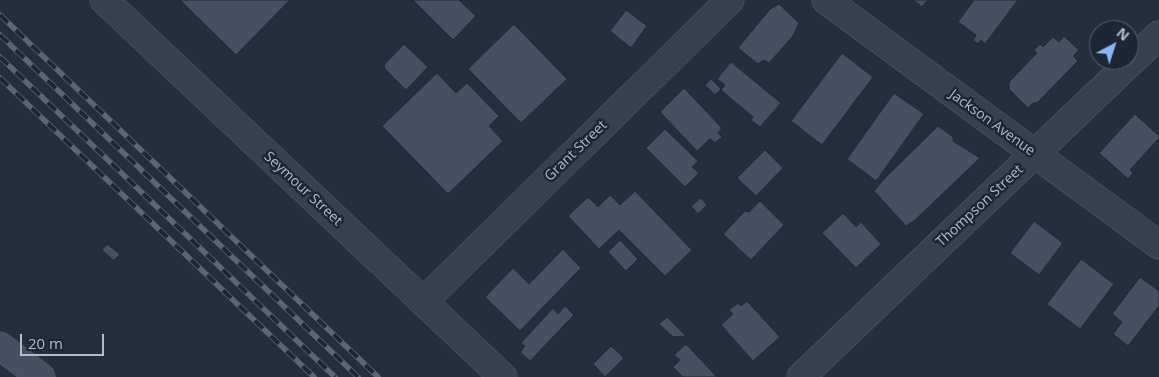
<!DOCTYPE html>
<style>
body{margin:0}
#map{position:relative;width:1159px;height:377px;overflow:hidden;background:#242f3e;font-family:"Open Sans",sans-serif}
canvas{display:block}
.north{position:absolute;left:1089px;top:20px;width:50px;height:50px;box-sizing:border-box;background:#1d2633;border:1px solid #59626f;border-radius:50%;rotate:40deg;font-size:14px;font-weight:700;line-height:20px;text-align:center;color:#b4bcc9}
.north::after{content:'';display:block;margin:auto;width:18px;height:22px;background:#8ab4f8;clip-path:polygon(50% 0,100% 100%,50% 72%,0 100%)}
.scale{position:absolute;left:20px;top:334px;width:84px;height:22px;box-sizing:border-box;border:2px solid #b4bcc9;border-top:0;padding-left:6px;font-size:15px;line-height:18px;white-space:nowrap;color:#b4bcc9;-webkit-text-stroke:4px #1d2633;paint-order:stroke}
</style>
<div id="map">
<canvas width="1159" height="377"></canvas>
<div class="north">N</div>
<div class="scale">20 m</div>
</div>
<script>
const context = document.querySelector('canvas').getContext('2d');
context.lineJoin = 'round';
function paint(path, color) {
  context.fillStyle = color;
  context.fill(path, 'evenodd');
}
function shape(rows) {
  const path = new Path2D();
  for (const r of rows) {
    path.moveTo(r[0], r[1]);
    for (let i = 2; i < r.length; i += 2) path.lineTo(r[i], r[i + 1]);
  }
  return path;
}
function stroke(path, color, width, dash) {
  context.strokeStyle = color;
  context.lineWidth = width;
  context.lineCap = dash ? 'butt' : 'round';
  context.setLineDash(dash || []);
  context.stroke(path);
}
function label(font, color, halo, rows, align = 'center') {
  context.font = font + ' "Open Sans",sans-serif';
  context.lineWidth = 5;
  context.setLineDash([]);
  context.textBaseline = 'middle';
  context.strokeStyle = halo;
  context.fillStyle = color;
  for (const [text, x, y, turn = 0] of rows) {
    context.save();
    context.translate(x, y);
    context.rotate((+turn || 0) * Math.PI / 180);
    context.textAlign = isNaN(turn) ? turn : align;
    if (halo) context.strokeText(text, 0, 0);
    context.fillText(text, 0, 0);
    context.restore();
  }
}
const building = shape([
 [180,0,290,0,236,55,180,0],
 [413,0,459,0,476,16,453,40,413,0],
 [913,0,931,0,927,1,922,7,913,0],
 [974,0,1018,0,985,44,981,40,978,44,973,40,976,35,958,22,974,0],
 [779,4,799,23,793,36,769,63,764,60,758,64,738,48,770,9,779,4],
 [626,10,647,26,631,48,610,31,626,10],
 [514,24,567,79,521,123,468,69,514,24],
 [1064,36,1079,50,1073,56,1078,61,1037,103,1033,103,1028,108,1009,89,1009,82,1037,53,1034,50,1040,44,1043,47,1053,37,1059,42,1064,36],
 [404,44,428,67,406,90,385,69,384,65,404,44],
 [842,53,873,77,822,145,791,121,842,53],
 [731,62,781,103,760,127,751,120,753,117,721,90,725,85,717,79,731,62],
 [437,73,456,93,467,83,499,116,489,126,503,141,448,194,382,126,437,73],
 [711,79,721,89,715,95,705,85,711,79],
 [684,88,722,128,718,133,722,137,715,143,710,139,697,151,660,112,684,88],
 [894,93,924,114,876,181,847,159,894,93],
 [1135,114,1159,136,1159,138,1130,170,1133,173,1128,179,1099,153,1135,114],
 [938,126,953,137,953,141,980,158,915,220,906,226,874,191,886,177,938,126],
 [665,129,698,161,692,167,699,173,685,187,646,148,665,129],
 [765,150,783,168,756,196,737,178,765,150],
 [635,191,692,250,665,276,619,230,599,249,568,216,588,197,598,207,610,195,620,205,635,191],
 [701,198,707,205,698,214,691,206,701,198],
 [760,201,784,225,751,260,723,234,745,211,749,212,760,201],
 [843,213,856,227,861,222,881,244,856,268,822,233,843,213],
 [1034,221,1063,243,1039,275,1010,253,1034,221],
 [620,240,638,259,626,271,608,252,620,240],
 [107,244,120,254,114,261,102,250,107,244],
 [563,249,581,268,520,331,485,297,513,268,529,284,563,249],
 [1081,259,1114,284,1080,329,1047,304,1081,259],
 [1140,277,1159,291,1159,306,1128,346,1113,334,1122,322,1112,314,1140,277],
 [747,301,780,337,753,361,721,325,733,314,729,310,738,303,741,306,747,301],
 [565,306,574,315,530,361,520,352,525,346,521,343,553,308,558,314,565,306],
 [667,317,686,336,673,337,659,324,667,317],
 [686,344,717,377,683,377,673,367,680,360,674,355,686,344],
 [611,346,624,358,605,377,593,364,611,346]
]);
paint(building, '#455162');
stroke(building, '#1f2835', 1);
const street = shape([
 [104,0,503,377],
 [826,0,1159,245],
 [423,302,730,0],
 [801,377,1159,35]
]);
const secondary = shape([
 [0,346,41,377]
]);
stroke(street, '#565f6c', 29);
stroke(secondary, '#565f6c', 29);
stroke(street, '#38414e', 28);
stroke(secondary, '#465061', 28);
const rail = shape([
 [0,15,378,377],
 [0,35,358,377],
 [0,57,335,377],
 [0,78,314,377]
]);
stroke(rail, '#5a6575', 5.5);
stroke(rail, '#1d2633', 4, [11]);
label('14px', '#b4bcc9', '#1d2633', [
 ["Jackson Avenue",992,123,36],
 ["Grant Street",576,151,-44],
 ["Seymour Street",303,189,43],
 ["Thompson Street",980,206,-43]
]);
</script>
